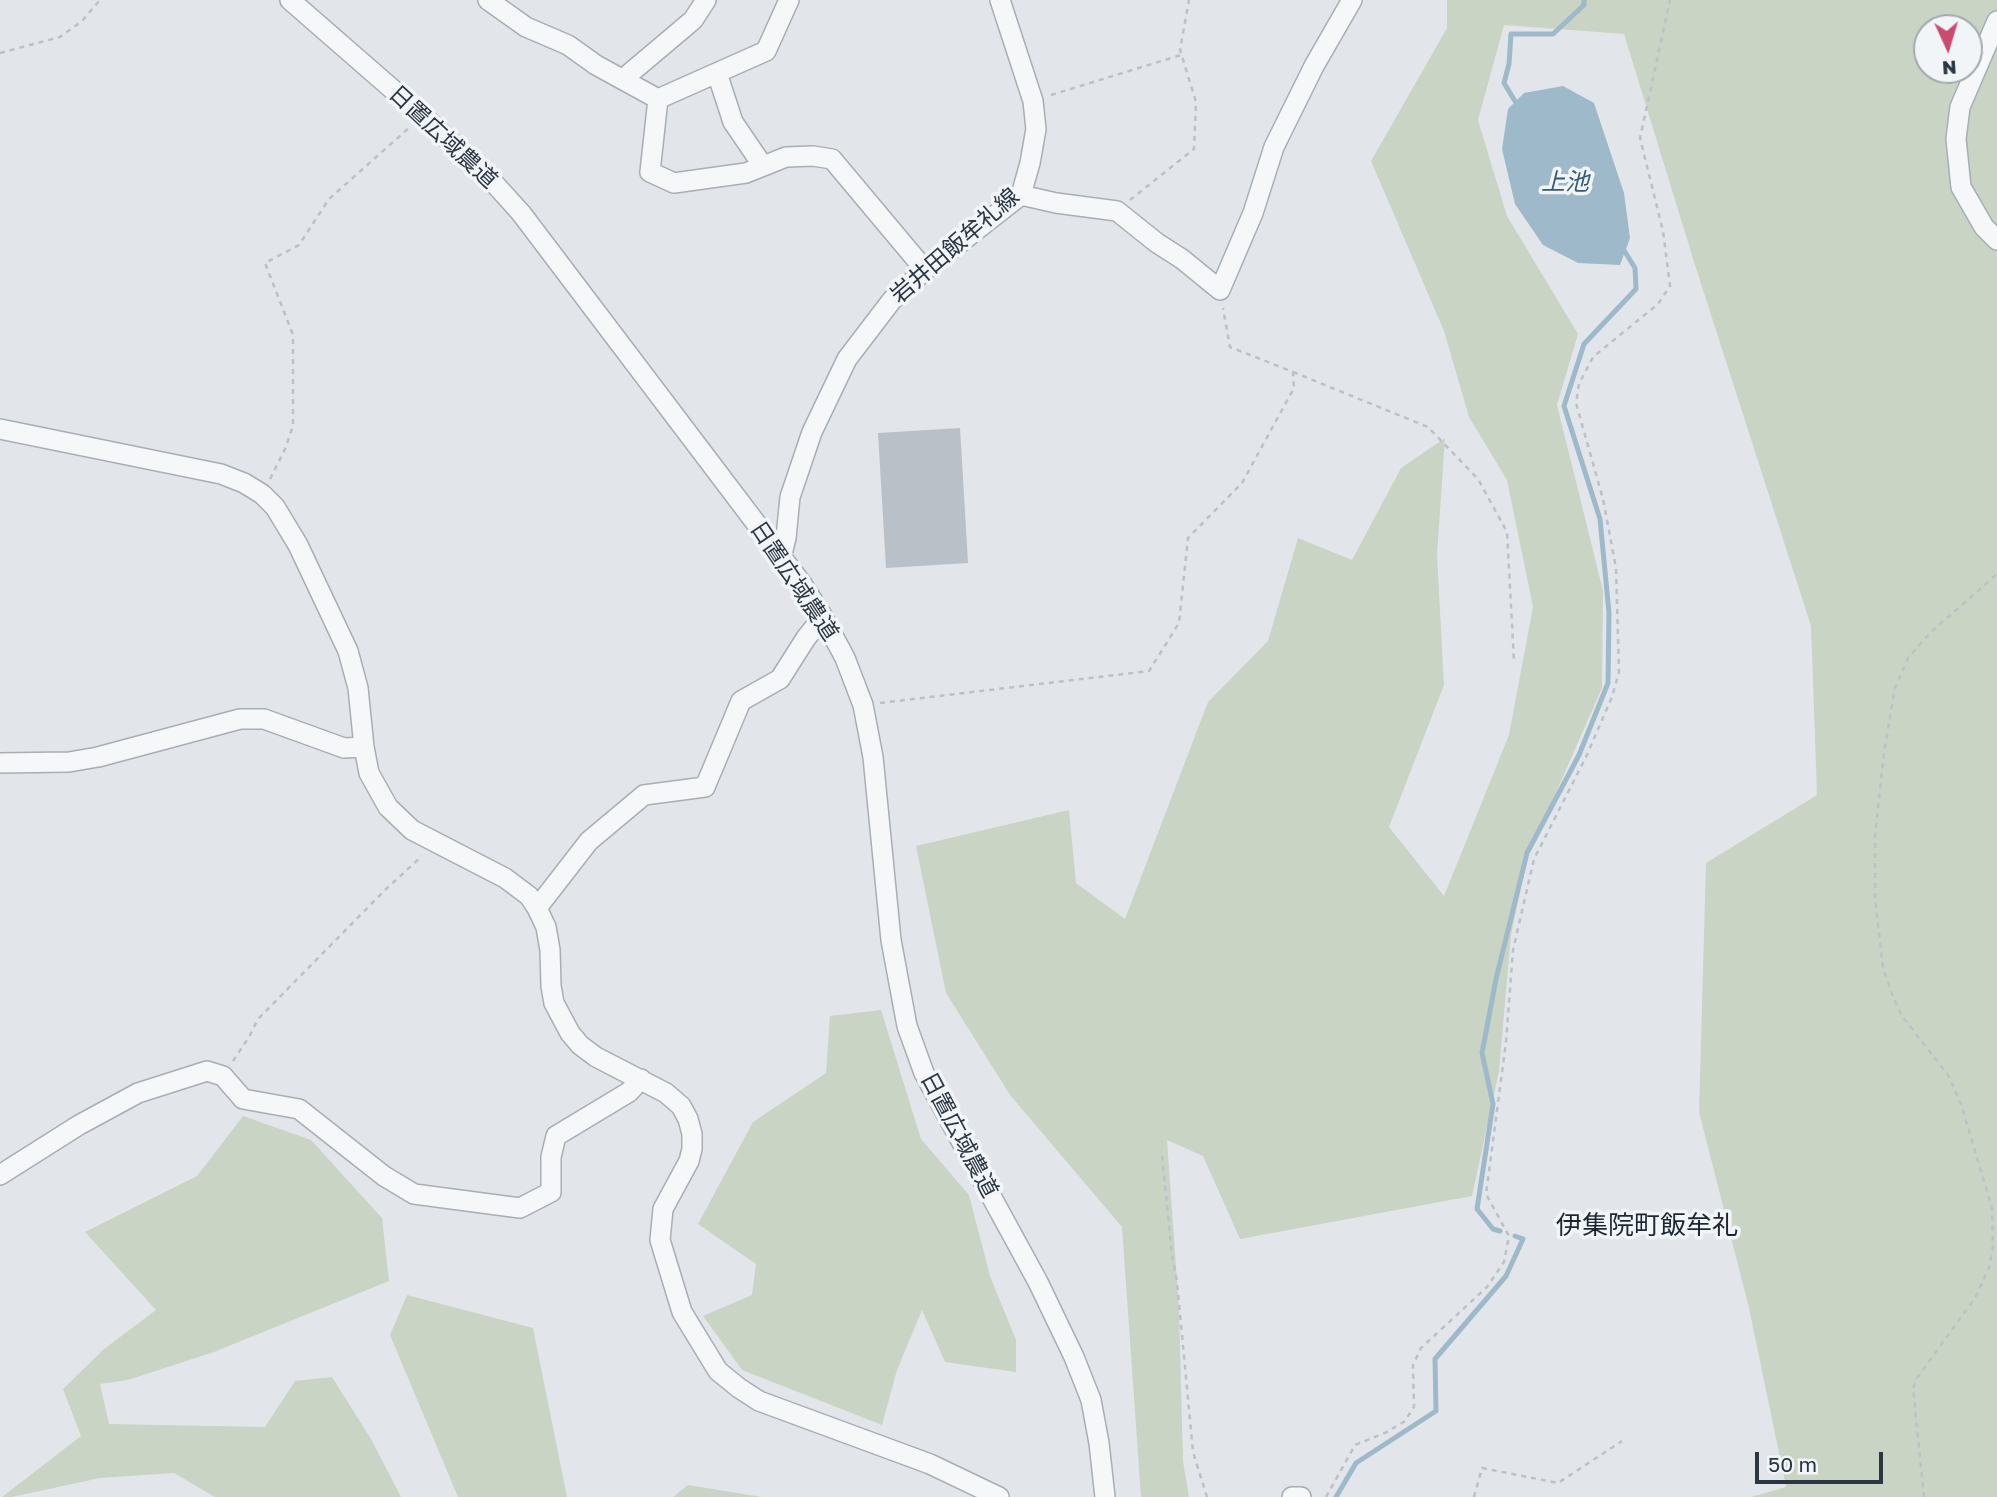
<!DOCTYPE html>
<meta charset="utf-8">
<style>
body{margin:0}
#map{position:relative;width:1997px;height:1497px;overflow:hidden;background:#e2e6ea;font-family:"Golos Text",sans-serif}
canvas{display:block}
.north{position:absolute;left:1913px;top:14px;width:70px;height:70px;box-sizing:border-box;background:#f2f5f8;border:2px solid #a2a9af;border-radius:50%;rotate:176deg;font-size:19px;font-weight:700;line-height:28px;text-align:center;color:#2b3642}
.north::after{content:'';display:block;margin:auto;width:24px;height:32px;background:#cb4b70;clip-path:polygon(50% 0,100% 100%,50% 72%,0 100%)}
.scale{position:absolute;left:1755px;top:1452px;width:128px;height:32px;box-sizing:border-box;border:4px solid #2b3642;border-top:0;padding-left:9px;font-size:21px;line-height:24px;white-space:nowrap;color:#2b3642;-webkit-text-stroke:5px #f2f5f8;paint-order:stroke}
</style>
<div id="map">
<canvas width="1997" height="1497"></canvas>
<div class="north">N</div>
<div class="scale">50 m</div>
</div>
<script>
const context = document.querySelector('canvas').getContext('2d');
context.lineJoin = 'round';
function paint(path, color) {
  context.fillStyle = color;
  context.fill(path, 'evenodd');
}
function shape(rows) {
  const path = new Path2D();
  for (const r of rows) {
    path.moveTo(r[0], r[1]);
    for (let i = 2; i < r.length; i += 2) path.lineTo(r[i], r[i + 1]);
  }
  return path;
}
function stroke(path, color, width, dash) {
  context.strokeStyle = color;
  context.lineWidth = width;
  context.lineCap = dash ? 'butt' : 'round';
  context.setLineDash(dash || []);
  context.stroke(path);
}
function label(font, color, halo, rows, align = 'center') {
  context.font = font + ' "Golos Text","Noto Sans JP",sans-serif';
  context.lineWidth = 7;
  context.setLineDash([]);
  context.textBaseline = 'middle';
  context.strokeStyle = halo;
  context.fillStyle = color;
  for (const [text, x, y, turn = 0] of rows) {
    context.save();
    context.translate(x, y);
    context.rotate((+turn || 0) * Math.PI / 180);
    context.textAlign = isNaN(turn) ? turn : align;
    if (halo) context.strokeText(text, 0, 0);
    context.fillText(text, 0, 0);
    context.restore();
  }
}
paint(shape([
 [1447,0,1997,0,1997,1497,1751,1497,1786,1487,1749,1308,1699,1112,1706,863,1817,795,1811,626,1695,265,1624,34,1504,25,1478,120,1507,216,1578,334,1557,405,1603,591,1602,688,1528,856,1511,935,1499,1071,1472,1196,1240,1239,1203,1156,1167,1140,1179,1309,1183,1461,1189,1497,1141,1497,1122,1227,1010,1095,946,993,916,846,1069,810,1076,883,1125,919,1208,702,1268,641,1298,538,1352,560,1401,468,1445,438,1437,555,1444,685,1389,827,1444,896,1509,735,1533,607,1507,480,1469,417,1444,331,1371,161,1447,28],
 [1927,28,1969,28,1969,70,1927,70],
 [881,1010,921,1139,969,1195,990,1276,1016,1340,1016,1372,945,1362,922,1310,897,1370,882,1425,742,1370,703,1316,752,1295,756,1264,698,1224,753,1122,826,1073,830,1016],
 [243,1116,311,1140,382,1218,389,1281,214,1352,128,1380,100,1384,109,1424,265,1427,295,1381,332,1377,371,1439,401,1497,215,1497,174,1473,100,1478,12,1497,2,1497,81,1436,63,1389,104,1349,156,1310,85,1232,197,1176],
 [407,1295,533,1328,567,1497,458,1497,390,1335],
 [688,1485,762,1497,673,1497]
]), '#cad4c4');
paint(shape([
 [1563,86,1594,103,1624,193,1630,238,1620,265,1578,263,1543,245,1515,204,1502,149,1508,109,1524,93]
]), '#9eb9c9');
stroke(shape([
 [1518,106,1504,83,1509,64,1511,34,1553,34,1584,5,1584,0],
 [1500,1231,1493,1229,1477,1209,1493,1104,1482,1053,1496,979,1527,853,1579,755,1608,683,1609,613,1600,519,1564,406,1584,344,1636,289,1635,268,1622,247],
 [1336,1497,1356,1463,1436,1411,1435,1359,1506,1276,1523,1239,1515,1236]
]), '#9eb9c9', 5);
paint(shape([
 [960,428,968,563,886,568,878,433]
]), '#bac0c7');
const minor = shape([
 [290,0,422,115,493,182,521,213,802,584,823,617,845,658,863,705,873,757,891,940,907,1026,924,1073,1038,1282,1074,1357,1091,1400,1099,1443,1105,1497],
 [488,0,526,27,568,45,596,65,658,99,650,172,674,183,746,173,786,157,813,156,832,159,925,270],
 [1997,21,1960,107,1956,139,1961,187,1984,227,1997,240],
 [717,73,733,122,763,166],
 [623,79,693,20,706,0],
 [658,99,766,51,789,0],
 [1021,195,1056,203,1117,211,1157,243,1182,259,1220,290,1253,213,1274,147,1314,66,1352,0],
 [0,429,221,474,244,483,262,494,275,507,298,545,348,651,358,688,364,747,369,773,388,807,412,830,505,878,529,896,537,908,546,927,550,950,551,986,554,1003,570,1033,580,1045,596,1057,666,1093,681,1106,688,1119,692,1134,692,1149,689,1161,663,1209,660,1240,682,1312,718,1371,739,1388,759,1401,930,1464,999,1497],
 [781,558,786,538,790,497,812,432,847,359,892,300,925,270,1021,195,1030,163,1036,129,1033,101,1000,0],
 [0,763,69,762,98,757,240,719,264,719,344,748,364,747],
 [537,908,589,841,644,795,705,787,741,701,780,679,806,638,823,617],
 [0,1175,79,1125,138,1093,207,1071,223,1076,243,1099,299,1109,384,1176,414,1194,520,1208,551,1192,551,1157,556,1136,629,1092,641,1079],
 [1292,1497,1301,1497]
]);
stroke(minor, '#a7aeb4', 22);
stroke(shape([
 [0,53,60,37,82,21,100,0],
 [1051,95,1181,55],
 [1130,200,1194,149,1196,102,1180,50,1189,0],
 [1293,372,1428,427,1478,479,1507,532,1514,661],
 [270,479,285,449,293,426,293,335,265,263,299,245,329,199,410,127],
 [880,703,1149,671,1179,623,1188,538,1242,483,1294,388,1293,372,1230,347,1223,308],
 [233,1061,249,1037,258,1019,385,890,422,856],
 [1162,1156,1172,1255,1177,1282,1193,1452,1207,1497],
 [1326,1497,1355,1445,1387,1432,1405,1421,1414,1407,1413,1365,1421,1348,1487,1287,1504,1262,1509,1236,1486,1194,1506,1042,1513,950,1534,859,1586,757,1612,697,1619,672,1616,568,1603,499,1576,403,1579,384,1593,357,1658,304,1670,286,1663,231,1640,138,1670,0],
 [1474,1497,1482,1468,1558,1483,1622,1441],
 [1924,1497,1913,1388,1917,1378,1975,1298,1989,1268,1993,1246,1992,1208,1961,1104,1948,1075,1902,1016,1893,997,1883,968,1875,898,1875,836,1884,752,1895,688,1908,658,1930,633,1997,574]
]), '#bcc1c6', 2.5, [5, 5]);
stroke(minor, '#f5f7f9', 19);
label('23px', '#2b3642', '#f2f5f8', [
 ["日置広域農道",443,137,43],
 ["岩井田飯牟礼線",955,246,-41],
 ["日置広域農道",794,581,56],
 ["日置広域農道",959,1135,62]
]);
label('italic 24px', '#365a75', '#f2f5f8', [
 ["上池",1565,182]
]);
label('26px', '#1d2733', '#f2f5f8', [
 ["伊集院町飯牟礼",1647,1226]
]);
</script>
